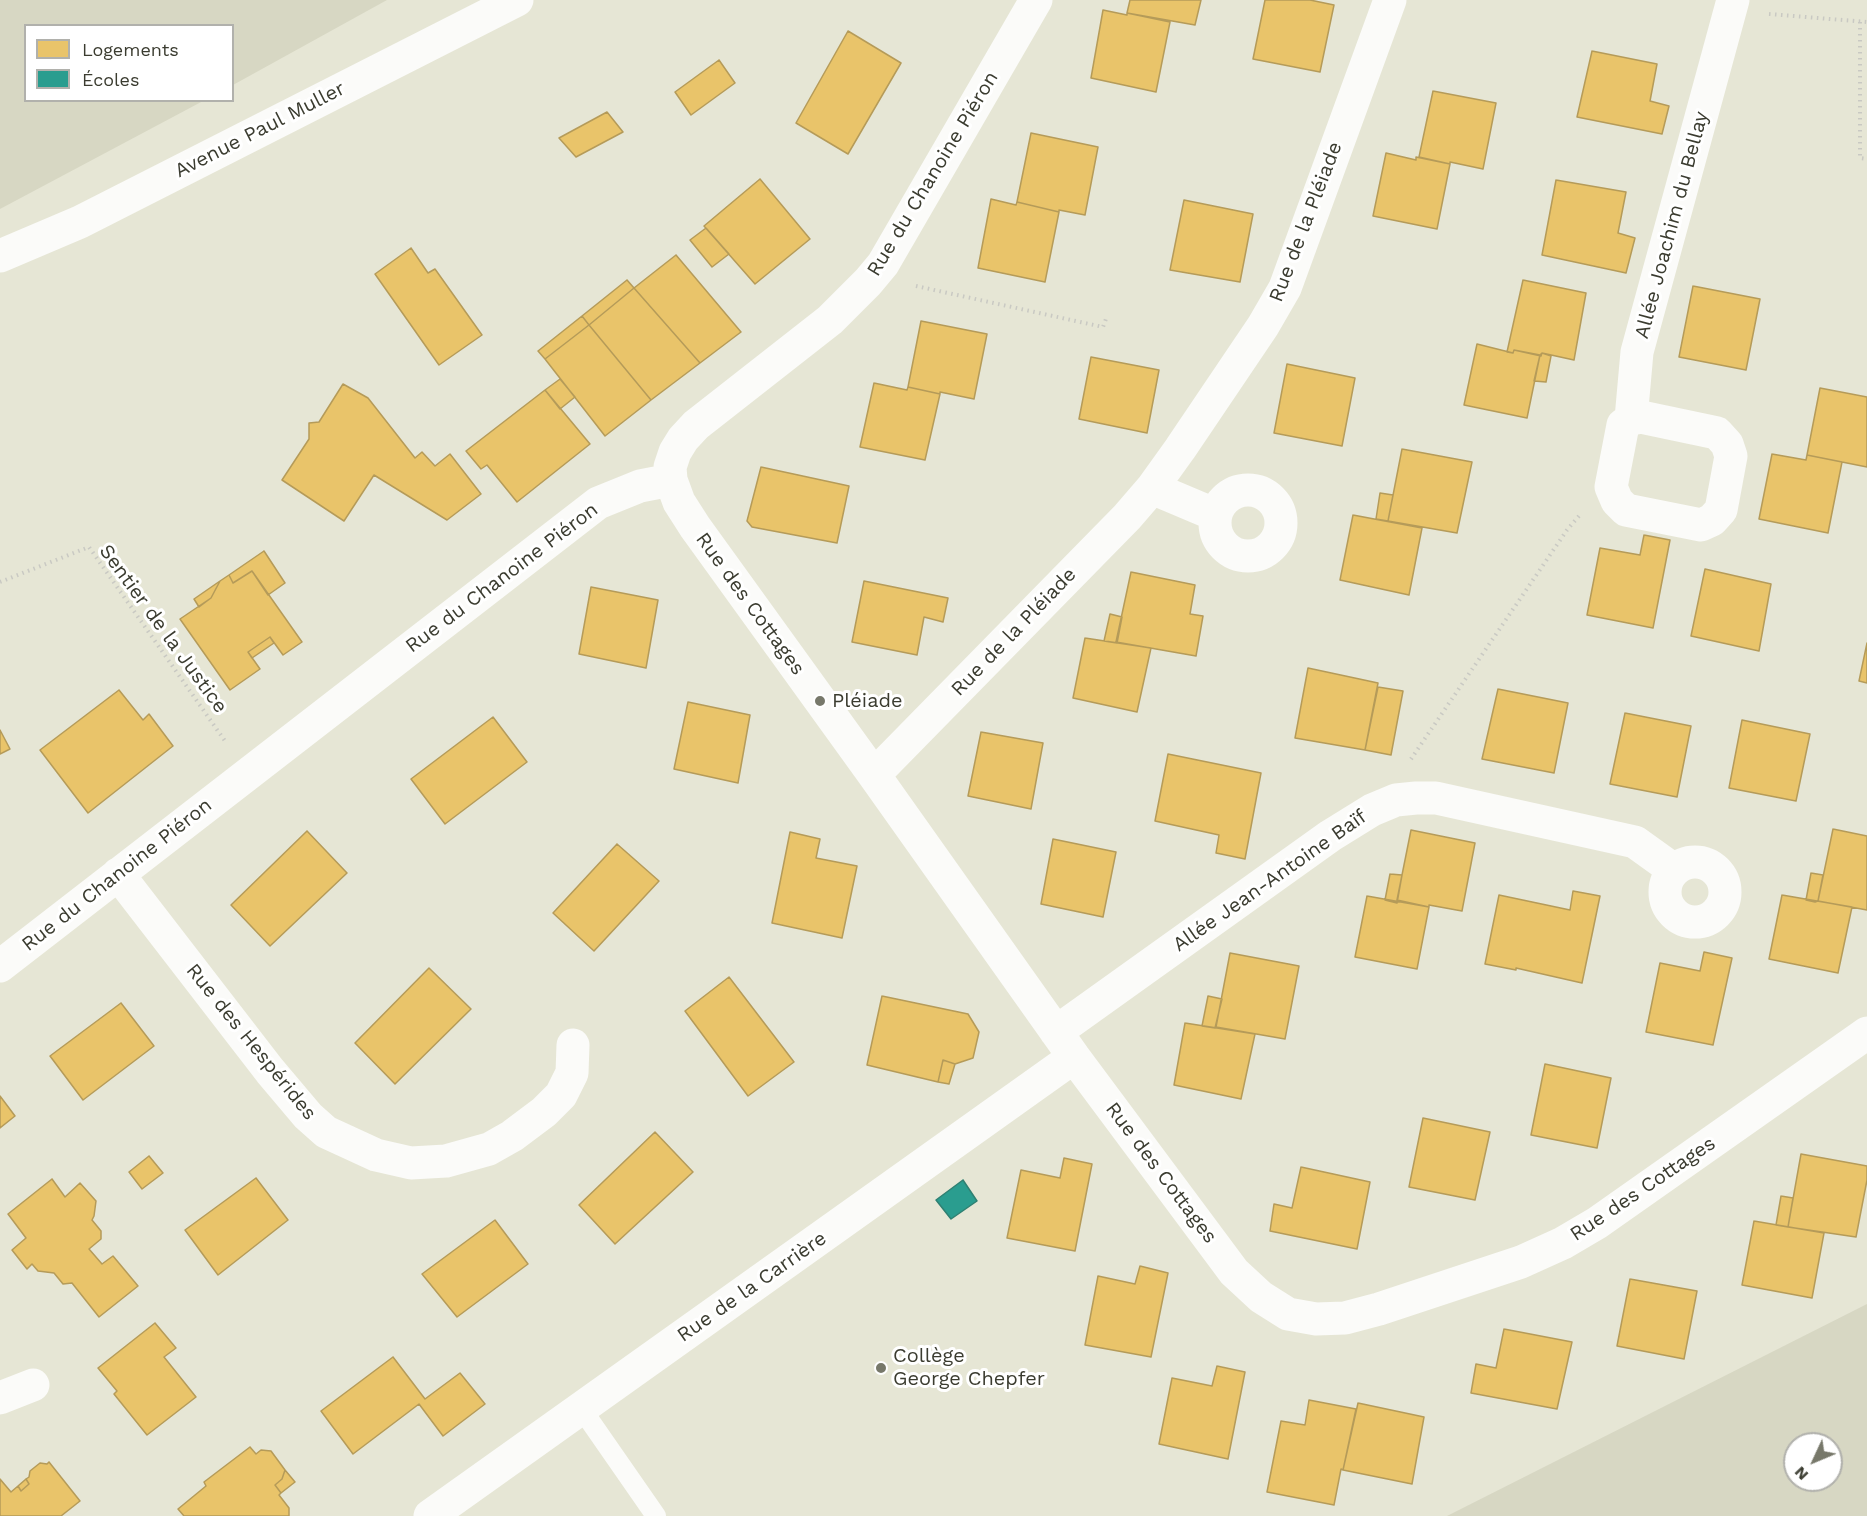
<!DOCTYPE html>
<meta charset="utf-8">
<style>
body{margin:0}
#map{position:relative;width:1867px;height:1516px;overflow:hidden;background:#e6e6d5;font-family:"Work Sans",sans-serif}
canvas{display:block}
.legend{position:absolute;left:24px;top:24px;width:210px;height:78px;box-sizing:border-box;background:#fff;border:2px solid #b1b1ac;margin:0;padding:8px 10px;list-style:none;font-size:18px;color:#3b3c30}
.legend li{display:flex;align-items:center;gap:12px;height:30px}
.legend b{width:30px;border:2px solid #b1b1ac}
.north{position:absolute;left:1783px;top:1432px;width:60px;height:60px;box-sizing:border-box;background:#fff;border:2px solid #b1b1ac;border-radius:50%;rotate:226deg;font-size:16px;font-weight:700;line-height:24px;text-align:center;color:#3b3c30}
.north::after{content:'';display:block;margin:auto;width:21px;height:27px;background:#77786a;clip-path:polygon(50% 0,100% 100%,50% 72%,0 100%)}
</style>
<div id="map">
<canvas width="1867" height="1516"></canvas>
<ul class="legend">
<li><b style="height:16px;background:#e9c46a"></b>Logements</li>
<li><b style="height:16px;background:#2a9d8f"></b>Écoles</li>
</ul>
<div class="north">N</div>
</div>
<script>
const context = document.querySelector('canvas').getContext('2d');
context.lineJoin = 'round';
function paint(path, color) {
  context.fillStyle = color;
  context.fill(path, 'evenodd');
}
function shape(rows) {
  const path = new Path2D();
  for (const r of rows) {
    if (r.length === 3) {
      path.moveTo(r[0] + r[2], r[1]);
      path.arc(r[0], r[1], r[2], 0, 2 * Math.PI);
      continue;
    }
    path.moveTo(r[0], r[1]);
    for (let i = 2; i < r.length; i += 2) path.lineTo(r[i], r[i + 1]);
  }
  return path;
}
function stroke(path, color, width, dash) {
  context.strokeStyle = color;
  context.lineWidth = width;
  context.lineCap = dash ? 'butt' : 'round';
  context.setLineDash(dash || []);
  context.stroke(path);
}
function label(font, color, halo, rows, align = 'center') {
  context.font = font + ' "Work Sans",sans-serif';
  context.lineWidth = 6;
  context.setLineDash([]);
  context.textBaseline = 'middle';
  context.strokeStyle = halo;
  context.fillStyle = color;
  for (const [text, x, y, turn = 0] of rows) {
    context.save();
    context.translate(x, y);
    context.rotate((+turn || 0) * Math.PI / 180);
    context.textAlign = isNaN(turn) ? turn : align;
    if (halo) context.strokeText(text, 0, 0);
    context.fillText(text, 0, 0);
    context.restore();
  }
}
paint(shape([
 [0,0,387,0,233,85,232,26,26,26,26,100,203,101,0,209],
 [1867,1304,1867,1516,1447,1516],
 [1795,1444,1831,1444,1831,1480,1795,1480]
]), '#d7d7c3');
const homes = shape([
 [1130,0,1201,0,1195,25,1127,13,1130,0],
 [1265,0,1310,0,1334,5,1320,72,1253,59,1265,0],
 [1103,10,1127,15,1127,13,1170,22,1156,92,1091,78,1103,10],
 [848,31,901,63,848,154,796,123,848,31],
 [1592,51,1657,64,1650,101,1669,106,1662,134,1577,117,1592,51],
 [719,60,735,83,691,115,675,92,719,60],
 [1433,91,1496,103,1483,169,1450,162,1450,164,1419,157,1433,91],
 [607,112,623,132,576,157,559,138,607,112],
 [1031,133,1098,147,1085,215,1059,210,1059,212,1017,202,1031,133],
 [1386,153,1416,160,1416,157,1450,164,1437,229,1373,216,1386,153],
 [760,179,810,239,755,284,704,226,760,179],
 [1556,180,1626,192,1618,233,1635,238,1626,273,1542,255,1556,180],
 [991,199,1016,205,1017,202,1059,212,1045,282,978,268,991,199],
 [1184,200,1253,214,1240,282,1170,270,1184,200],
 [706,228,729,254,712,267,690,240,706,228],
 [411,248,428,273,435,269,482,335,439,365,375,274,411,248],
 [676,255,741,332,700,363,634,288,676,255],
 [627,280,634,288,589,325,582,316,627,280],
 [1523,280,1586,293,1574,360,1542,353,1541,356,1514,350,1513,353,1507,352,1523,280],
 [1693,286,1760,299,1746,370,1679,357,1693,286],
 [634,288,700,363,651,400,589,325,634,288],
 [582,316,589,325,545,359,538,351,582,316],
 [921,321,987,334,974,399,940,392,940,394,908,387,921,321],
 [589,325,651,400,605,436,545,359,589,325],
 [1477,344,1513,353,1514,350,1540,355,1527,418,1464,405,1477,344],
 [1542,353,1551,356,1546,382,1534,381,1540,355,1542,353],
 [1091,357,1159,370,1147,433,1079,419,1091,357],
 [1287,364,1355,378,1342,446,1274,433,1287,364],
 [560,379,575,397,560,409,545,390,560,379],
 [874,383,907,390,908,387,940,394,925,460,860,447,874,383],
 [343,384,368,398,415,458,422,452,435,466,450,454,481,494,447,520,374,475,344,521,282,480,309,439,309,423,319,422,343,384],
 [1820,388,1867,397,1867,467,1807,455,1820,388],
 [545,390,590,444,517,502,487,465,481,469,466,451,545,390],
 [1402,449,1472,462,1457,533,1388,521,1402,449],
 [1772,454,1806,460,1807,455,1842,462,1828,533,1759,519,1772,454],
 [761,467,849,486,837,543,752,527,747,521,761,467],
 [1380,493,1393,495,1388,521,1376,519,1380,493],
 [1353,515,1422,528,1409,595,1340,580,1353,515],
 [1644,535,1670,540,1653,628,1587,615,1600,548,1640,555,1644,535],
 [264,551,285,583,268,595,252,571,233,583,229,575,264,551],
 [1705,569,1771,584,1759,651,1691,636,1705,569],
 [252,571,302,642,283,655,270,637,248,652,260,669,230,690,180,619,211,598,220,581,229,575,233,583,252,571],
 [1131,572,1195,585,1190,614,1203,616,1196,656,1116,642,1131,572],
 [220,581,211,598,199,607,194,599,220,581],
 [864,581,948,598,943,622,924,617,917,655,852,642,864,581],
 [591,587,658,600,646,668,579,654,591,587],
 [1110,614,1122,617,1117,643,1104,641,1110,614],
 [270,637,274,643,252,658,248,652,270,637],
 [1085,638,1151,648,1137,712,1073,698,1085,638],
 [1867,643,1867,683,1859,681,1867,643],
 [1308,668,1378,683,1365,750,1295,738,1308,668],
 [1378,687,1403,691,1391,755,1365,750,1378,687],
 [1498,689,1568,703,1554,773,1482,759,1498,689],
 [119,690,143,720,149,714,173,746,88,813,40,750,119,690],
 [688,702,750,715,738,783,674,769,688,702],
 [1625,713,1691,726,1677,797,1610,784,1625,713],
 [493,717,527,762,445,824,411,779,493,717],
 [1742,720,1810,734,1796,801,1729,788,1742,720],
 [0,730,10,749,0,754,0,730],
 [981,732,1043,743,1031,809,968,796,981,732],
 [1168,754,1261,773,1245,859,1216,853,1219,835,1155,821,1168,754],
 [1833,829,1867,836,1867,910,1818,901,1833,829],
 [1411,830,1475,843,1462,911,1429,905,1429,907,1397,900,1411,830],
 [307,831,347,873,270,946,231,905,307,831],
 [790,832,820,839,816,858,857,866,842,938,772,923,790,832],
 [1053,839,1116,852,1103,917,1041,904,1053,839],
 [617,844,659,881,594,951,553,913,617,844],
 [1811,873,1823,875,1818,901,1815,902,1806,900,1811,873],
 [1390,874,1402,875,1397,903,1385,900,1390,874],
 [1573,891,1600,896,1582,983,1516,968,1516,970,1485,964,1499,895,1570,910,1573,891],
 [1782,895,1852,907,1838,973,1769,959,1782,895],
 [1367,896,1429,907,1417,969,1355,957,1367,896],
 [1704,952,1732,958,1713,1045,1646,1032,1660,963,1700,971,1704,952],
 [1230,953,1299,966,1285,1039,1216,1027,1230,953],
 [429,968,471,1009,395,1084,355,1043,429,968],
 [729,977,794,1062,748,1096,685,1011,729,977],
 [882,996,968,1014,979,1032,973,1058,955,1064,943,1060,938,1082,867,1065,882,996],
 [1208,996,1222,999,1215,1028,1202,1026,1208,996],
 [121,1003,154,1046,83,1100,50,1056,121,1003],
 [1185,1023,1255,1034,1241,1099,1174,1085,1185,1023],
 [943,1060,955,1064,949,1084,938,1082,943,1060],
 [1545,1064,1611,1078,1597,1148,1531,1135,1545,1064],
 [0,1096,15,1116,0,1128,0,1096],
 [1423,1118,1490,1132,1475,1200,1409,1187,1423,1118],
 [655,1132,693,1172,615,1244,579,1205,655,1132],
 [1801,1154,1867,1166,1867,1180,1856,1237,1788,1227,1801,1154],
 [149,1156,163,1173,142,1189,129,1172,149,1156],
 [1064,1158,1092,1164,1075,1251,1007,1238,1021,1170,1060,1178,1064,1158],
 [1301,1167,1370,1182,1357,1249,1270,1231,1274,1204,1292,1208,1301,1167],
 [256,1178,288,1220,218,1275,185,1230,256,1178],
 [52,1179,65,1197,80,1183,96,1201,94,1216,92,1220,101,1231,101,1239,89,1249,102,1264,113,1256,138,1286,99,1317,72,1283,63,1284,54,1273,38,1271,32,1264,27,1269,12,1250,26,1238,8,1214,52,1179],
 [1781,1196,1793,1198,1788,1227,1776,1225,1781,1196],
 [495,1220,528,1264,457,1317,422,1274,495,1220],
 [1754,1221,1824,1233,1812,1298,1742,1285,1754,1221],
 [1140,1266,1168,1273,1151,1357,1085,1345,1098,1276,1135,1284,1140,1266],
 [1630,1279,1697,1291,1684,1359,1617,1346,1630,1279],
 [155,1323,176,1348,164,1357,196,1397,147,1435,114,1394,117,1391,98,1368,155,1323],
 [1504,1329,1572,1342,1557,1409,1471,1393,1476,1364,1496,1368,1504,1329],
 [393,1357,425,1399,460,1373,485,1404,443,1436,419,1404,353,1454,321,1411,393,1357],
 [1217,1366,1245,1372,1228,1459,1159,1444,1172,1378,1212,1386,1217,1366],
 [1309,1400,1356,1409,1343,1470,1341,1469,1334,1505,1267,1492,1281,1421,1305,1425,1309,1400],
 [1358,1403,1424,1417,1412,1484,1343,1470,1358,1403],
 [250,1447,256,1454,261,1450,271,1451,285,1470,282,1479,275,1485,281,1493,279,1495,289,1508,289,1516,184,1516,178,1509,206,1486,204,1482,250,1447],
 [49,1462,80,1501,61,1516,0,1516,0,1479,11,1492,18,1486,21,1491,29,1484,26,1479,29,1477,30,1471,40,1463,47,1464,49,1462],
 [285,1470,295,1482,281,1493,275,1485,282,1479,285,1470],
 [26,1479,29,1484,21,1491,18,1486,26,1479]
]);
paint(homes, '#e9c46a');
stroke(homes, '#b59b59', 1.5);
const schools = shape([
 [963,1180,977,1201,951,1219,936,1200,963,1180]
]);
paint(schools, '#2a9d8f');
stroke(schools, '#2f8072', 1.5);
stroke(shape([
 [1769,14,1867,22],
 [1860,22,1860,158,1867,159],
 [916,286,1103,327,1107,316],
 [0,582,89,547,225,741],
 [1411,759,1567,530,1579,516]
]), '#c9c9c3', 4, [1.5, 4.5]);
stroke(shape([
 [581,1408,656,1516]
]), '#fbfbf9', 20);
stroke(shape([
 [1036,0,883,264,868,282,830,320,696,425,683,439,675,452,670,467,671,480,679,502,695,527,874,775,1074,1057,1234,1272,1261,1297,1288,1314,1316,1319,1345,1318,1379,1309,1521,1262,1563,1243,1597,1223,1867,1033],
 [1641,417,1717,433,1727,444,1731,456,1721,510,1712,520,1701,525,1626,510,1617,501,1611,487,1623,425,1631,419,1641,417],
 [1631,419,1637,352,1733,0],
 [1152,488,1216,515],
 [1248,523,33],
 [874,775,1127,517,1152,488,1180,449,1263,326,1285,288,1390,0],
 [1695,892,30],
 [118,874,270,1071,308,1116,326,1132,376,1155,411,1163,446,1161,489,1149,512,1136,544,1112,561,1095,572,1073,573,1045],
 [0,966,598,503,640,486,671,480],
 [1056,1032,1330,836,1372,810,1396,800,1416,798,1436,798,1635,842,1674,870],
 [0,1398,33,1385],
 [430,1516,1074,1057]
]), '#fbfbf9', 33);
stroke(shape([
 [0,256,80,222,517,0]
]), '#fbfbf9', 33);
for (const [x, y, r, color] of [
 [820,701,6,"#77786a"],
 [881,1368,6,"#77786a"]
]) {
  const dot = new Path2D();
  dot.arc(x, y, r, 0, 2 * Math.PI);
  context.fillStyle = color;
  context.fill(dot);
  stroke(dot, '#fff', 2);
}
label('20px', '#3b3c30', '#fff', [
 ["Avenue Paul Muller",260,130,-27],
 ["Rue du Chanoine Piéron",933,174,-59],
 ["Rue de la Pléiade",1306,222,-69],
 ["Allée Joachim du Bellay",1672,225,-75],
 ["Rue du Chanoine Piéron",502,578,-37],
 ["Rue des Cottages",750,604,54],
 ["Sentier de la Justice",163,629,54],
 ["Rue de la Pléiade",1014,632,-46],
 ["Rue du Chanoine Piéron",117,875,-38],
 ["Allée Jean-Antoine Baïf",1270,881,-35],
 ["Rue des Hespérides",251,1042,51],
 ["Rue des Cottages",1161,1173,53],
 ["Rue des Cottages",1643,1189,-34],
 ["Rue de la Carrière",752,1287,-35]
]);
label('20px', '#3b3c30', '#fff', [
 ["Pléiade",832,701],
 ["Collège",893,1356],
 ["George Chepfer",893,1379]
], 'left');
</script>
